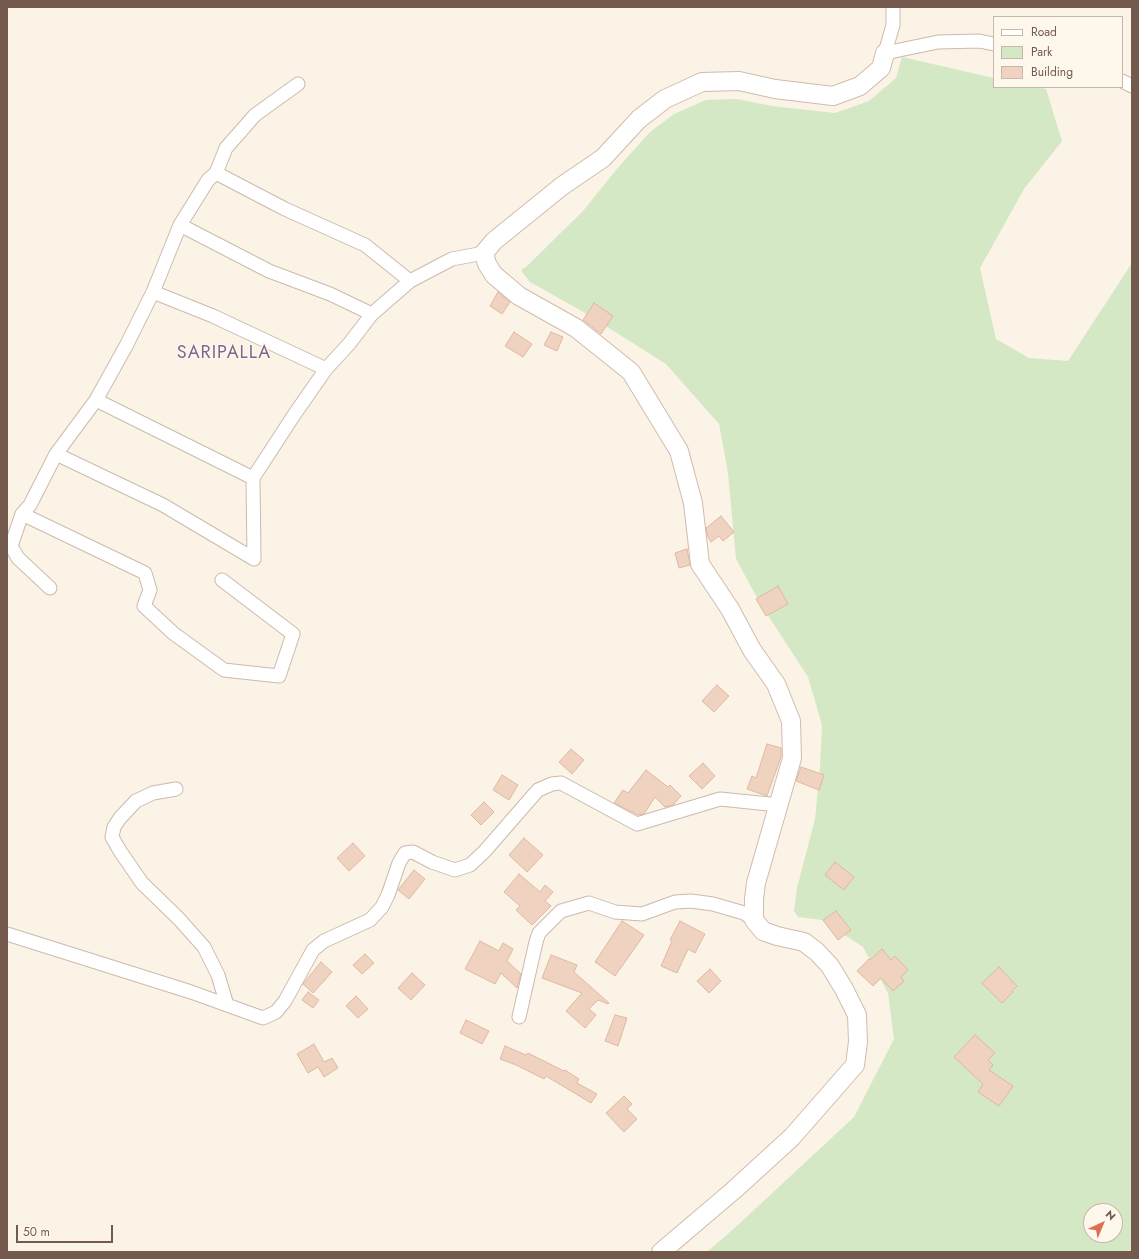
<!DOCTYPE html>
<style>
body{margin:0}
#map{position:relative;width:1139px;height:1259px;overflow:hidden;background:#fbf3e6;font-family:Jost,sans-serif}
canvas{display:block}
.frame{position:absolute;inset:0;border:8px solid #735a4c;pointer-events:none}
.legend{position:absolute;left:993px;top:16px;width:130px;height:72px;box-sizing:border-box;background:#fef7ec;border:1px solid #c6b8ac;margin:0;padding:5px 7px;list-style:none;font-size:12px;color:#735a4c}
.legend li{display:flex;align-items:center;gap:8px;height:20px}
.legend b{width:20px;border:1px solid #c6b8ac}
.north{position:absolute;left:1083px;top:1203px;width:40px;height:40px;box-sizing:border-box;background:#fef7ec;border:1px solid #c6b8ac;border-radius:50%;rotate:44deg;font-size:11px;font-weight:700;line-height:16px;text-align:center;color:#735a4c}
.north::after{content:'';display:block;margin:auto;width:14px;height:18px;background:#de7052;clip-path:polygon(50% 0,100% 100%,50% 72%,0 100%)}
.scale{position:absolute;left:16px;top:1225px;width:97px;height:18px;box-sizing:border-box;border:2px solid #735a4c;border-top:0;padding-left:5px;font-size:12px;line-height:14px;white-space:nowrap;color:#735a4c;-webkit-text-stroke:3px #fef7ec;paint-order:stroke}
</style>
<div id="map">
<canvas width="1139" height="1259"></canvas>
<div class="frame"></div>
<ul class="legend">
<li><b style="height:5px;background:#fff"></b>Road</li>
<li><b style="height:11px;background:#d4e8c5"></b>Park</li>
<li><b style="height:11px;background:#efd2bf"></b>Building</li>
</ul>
<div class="north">N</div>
<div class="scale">50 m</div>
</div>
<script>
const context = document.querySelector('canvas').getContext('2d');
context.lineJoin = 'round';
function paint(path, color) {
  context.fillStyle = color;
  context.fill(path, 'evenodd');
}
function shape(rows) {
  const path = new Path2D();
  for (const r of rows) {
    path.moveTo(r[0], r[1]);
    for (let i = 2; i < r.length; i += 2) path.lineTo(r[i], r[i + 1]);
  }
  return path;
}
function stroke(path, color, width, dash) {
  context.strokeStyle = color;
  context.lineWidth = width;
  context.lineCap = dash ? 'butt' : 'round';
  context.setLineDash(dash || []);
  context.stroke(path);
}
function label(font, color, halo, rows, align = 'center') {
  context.font = font + ' Jost,sans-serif';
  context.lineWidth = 3;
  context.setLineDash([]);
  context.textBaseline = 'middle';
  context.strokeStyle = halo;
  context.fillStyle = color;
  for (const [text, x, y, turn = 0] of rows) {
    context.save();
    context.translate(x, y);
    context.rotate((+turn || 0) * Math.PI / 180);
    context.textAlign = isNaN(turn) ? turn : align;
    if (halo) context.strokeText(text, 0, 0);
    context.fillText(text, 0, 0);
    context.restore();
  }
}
paint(shape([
 [902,57,994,78,994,87,1036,87,1046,89,1062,141,1024,189,980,268,996,339,1029,358,1068,361,1132,263,1132,1252,707,1252,739,1224,854,1117,894,1039,888,993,863,947,822,920,798,917,794,911,797,888,815,819,820,767,822,725,808,677,760,603,736,559,728,473,719,424,666,364,585,313,530,282,522,272,522,269,526,267,583,211,616,170,650,132,674,114,706,100,737,99,772,106,835,113,869,101,896,78],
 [1091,1211,1115,1211,1115,1235,1091,1235]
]), '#d4e8c5');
const building = shape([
 [498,292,510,302,502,314,490,306,498,292],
 [594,303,613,316,601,334,583,320,594,303],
 [514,332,532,344,523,357,505,346,514,332],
 [551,332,563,337,557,351,544,345,551,332],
 [721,516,734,532,723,541,719,536,711,542,708,537,706,528,721,516],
 [687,549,690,565,679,568,675,553,687,549],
 [778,586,788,604,766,616,756,599,778,586],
 [717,685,729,696,714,712,702,701,717,685],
 [767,744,781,748,781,757,767,796,747,789,752,776,756,778,767,744],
 [571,749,584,760,572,774,559,762,571,749],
 [703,763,715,776,702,789,689,776,703,763],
 [801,767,824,775,819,790,796,781,801,767],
 [646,770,668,787,670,785,681,796,673,805,665,807,655,797,644,814,638,815,614,803,623,790,628,793,646,770],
 [502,775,518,785,509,800,493,790,502,775],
 [484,802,494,812,481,825,471,815,484,802],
 [524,838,543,855,527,872,509,855,524,838],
 [353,843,365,856,349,871,337,858,353,843],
 [835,862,854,877,844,890,825,875,835,862],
 [414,870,425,879,409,899,398,890,414,870],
 [519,874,540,892,545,885,553,892,545,901,551,906,532,925,516,910,520,906,504,892,519,874],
 [836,911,851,930,838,940,823,920,836,911],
 [622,921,644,935,615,976,595,962,622,921],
 [680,921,705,934,695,953,688,949,677,973,661,966,672,941,670,940,680,921],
 [480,941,499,951,503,943,513,949,507,961,521,974,517,988,501,973,495,984,465,969,480,941],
 [882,949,891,960,895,956,908,970,901,977,904,981,893,991,881,978,873,986,857,971,869,959,870,960,882,949],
 [365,954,374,963,362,974,353,965,365,954],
 [551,955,577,965,574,972,609,1003,608,1004,598,1000,589,1009,596,1015,585,1028,566,1011,582,993,542,978,551,955],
 [321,962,332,972,313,993,303,984,321,962],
 [999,967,1017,986,1012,991,1013,992,1002,1003,982,983,999,967],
 [710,969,721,981,709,993,697,981,710,969],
 [412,973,425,985,411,1000,398,988,412,973],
 [308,992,319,1000,313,1008,302,1000,308,992],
 [356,996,368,1009,358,1018,346,1006,356,996],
 [615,1015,627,1018,618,1046,605,1041,615,1015],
 [466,1020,489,1031,482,1044,460,1033,466,1020],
 [975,1035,995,1053,988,1060,993,1065,989,1070,1013,1086,999,1106,978,1092,983,1084,954,1057,975,1035],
 [314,1044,324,1062,332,1058,338,1068,324,1077,318,1067,308,1073,297,1054,314,1044],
 [505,1046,526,1055,528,1053,564,1071,565,1070,579,1079,577,1083,597,1094,591,1103,546,1076,544,1079,516,1065,500,1059,505,1046],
 [624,1096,632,1104,627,1109,637,1119,624,1132,606,1113,624,1096]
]);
paint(building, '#efd2bf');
stroke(building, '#e0b8a1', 1);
const street = shape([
 [893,7,893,25,885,53,938,42,979,41,994,44],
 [1122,81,1132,86],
 [216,173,285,209,365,245,410,281],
 [180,225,269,271,330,294,372,314],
 [153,292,213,316,326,369],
 [96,400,253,478],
 [56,454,163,505,254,559],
 [22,514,145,573,150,590,144,606,173,633,224,670,279,676,293,634,222,580],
 [254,559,253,478,294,415,326,369,349,344,372,314,410,281,452,259,484,253],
 [50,588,18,558,11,546,22,514,30,505,56,454,96,400,126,346,153,292,180,225,208,180,216,173,226,148,255,115,298,84],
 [176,789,153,793,136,801,120,818,114,827,112,837,120,851,142,883,179,919,204,947,218,975,227,1005],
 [7,934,96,962,191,992,263,1018,276,1012,285,1001,313,950,324,941,370,920,382,907,388,895,399,863,405,853,413,852,432,862,455,870,470,865,484,852,538,790,552,784,561,783,637,824,720,799,779,805],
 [519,1017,536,942,539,933,561,911,589,903,615,912,642,914,675,902,691,901,713,904,744,913,754,920]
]);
const secondary = shape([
 [661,1252,734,1190,792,1137,855,1065,858,1042,857,1015,844,989,830,966,817,952,804,942,777,936,763,931,754,920,754,899,756,883,792,758,791,721,776,684,752,650,730,609,700,564,693,503,679,451,631,372,576,328,519,296,494,275,487,264,484,253,494,241,562,186,603,158,639,119,665,99,702,82,739,81,775,89,833,96,860,86,881,68,885,53]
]);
stroke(street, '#ccbaad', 15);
stroke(secondary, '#d1bcad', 20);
stroke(street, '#fff', 13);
stroke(secondary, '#fff', 18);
context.letterSpacing = '1px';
label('18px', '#80648f', '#fef7ec', [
 ["SARIPALLA",224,354]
]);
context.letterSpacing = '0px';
</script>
